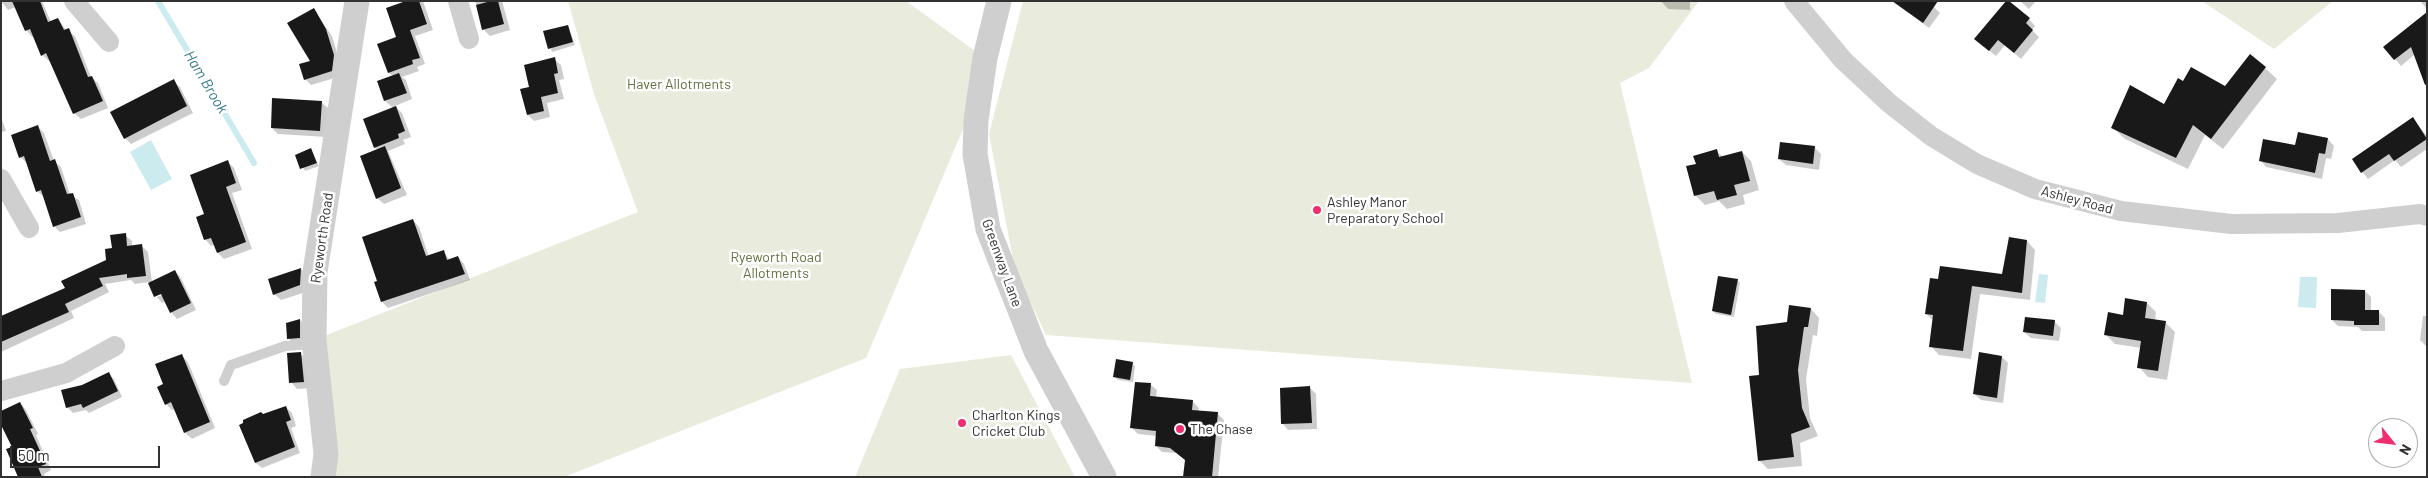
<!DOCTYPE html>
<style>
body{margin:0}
#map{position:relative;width:2428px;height:478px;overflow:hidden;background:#fff;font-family:Barlow,sans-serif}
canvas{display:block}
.frame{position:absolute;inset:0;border:2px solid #323232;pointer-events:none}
.north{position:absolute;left:2368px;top:418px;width:50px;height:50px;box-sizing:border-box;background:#fff;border:1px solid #adadad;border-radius:50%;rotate:119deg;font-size:14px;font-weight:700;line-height:20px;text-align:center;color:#323232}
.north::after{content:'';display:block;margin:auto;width:18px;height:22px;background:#ee2e71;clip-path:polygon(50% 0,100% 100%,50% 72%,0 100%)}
.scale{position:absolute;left:10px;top:446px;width:150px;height:22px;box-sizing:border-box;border:2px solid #323232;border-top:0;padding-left:6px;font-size:15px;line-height:18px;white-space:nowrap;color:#323232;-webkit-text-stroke:4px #fff;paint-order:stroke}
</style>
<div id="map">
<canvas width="2428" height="478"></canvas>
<div class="frame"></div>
<div class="north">N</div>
<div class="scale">50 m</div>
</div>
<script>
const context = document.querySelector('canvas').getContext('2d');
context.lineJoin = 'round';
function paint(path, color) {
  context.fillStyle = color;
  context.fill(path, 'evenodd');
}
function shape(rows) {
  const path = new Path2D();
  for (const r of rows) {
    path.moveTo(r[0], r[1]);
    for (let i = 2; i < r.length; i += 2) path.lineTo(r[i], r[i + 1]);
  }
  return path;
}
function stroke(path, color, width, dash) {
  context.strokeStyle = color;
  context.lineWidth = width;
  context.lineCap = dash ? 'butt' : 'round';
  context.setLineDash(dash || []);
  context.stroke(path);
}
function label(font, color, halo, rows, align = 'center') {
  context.font = font + ' Barlow,sans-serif';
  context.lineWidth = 5;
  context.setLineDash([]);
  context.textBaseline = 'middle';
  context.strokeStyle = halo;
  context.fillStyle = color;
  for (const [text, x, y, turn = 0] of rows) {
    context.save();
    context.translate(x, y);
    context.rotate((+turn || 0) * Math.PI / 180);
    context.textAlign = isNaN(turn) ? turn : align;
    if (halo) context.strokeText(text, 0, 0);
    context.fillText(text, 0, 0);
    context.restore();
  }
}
paint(shape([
 [568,1,906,1,985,58,980,89,866,358,564,477,323,477,314,340,638,212,594,94],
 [1023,1,1699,1,1649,68,1620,83,1692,383,1046,335,1015,270,989,134],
 [2202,1,2333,1,2274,49],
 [1011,355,1075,477,855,477,900,369]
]), '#e9ecdd');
paint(shape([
 [151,140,172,179,151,190,130,152],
 [2039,274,2048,275,2045,303,2035,302],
 [2300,277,2317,277,2316,308,2298,307]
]), '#cbebef');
paint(shape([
 [1,1,42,1,51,22,58,19,66,30,75,36,91,77,98,83,108,108,81,119,74,113,51,60,49,61,42,55,34,36,32,37,26,30,16,7,8,10],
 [402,1,423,1,433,30,415,36,425,64,417,67,419,71,402,77,406,80,412,99,395,106,402,113,411,137,403,140,405,144,388,151,407,195,384,204,377,198,378,150,375,147,393,108,385,101,378,82,393,76,389,73,397,38],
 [475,1,502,1,510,30,490,36,483,29],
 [1661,1,1690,1,1690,10,1668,9],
 [1893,1,1933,6,1940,13,1929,28],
 [2020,1,2036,1,2029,9],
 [2420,1,2427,1,2427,9],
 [313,9,332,36,340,63,338,77,311,85,305,79,311,62],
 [2029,19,2035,26,2032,30,2039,37,2021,59,2005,45,1996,56,1982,45],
 [2427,21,2415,54,2401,66,2395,59],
 [568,26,575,45,552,52,545,32],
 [554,59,561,65,564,79,559,80,564,99,547,103,550,117,534,121,528,115,522,90,531,88],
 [2265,68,2277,79,2223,149,2205,135,2188,169,2125,139,2113,128,2164,105,2226,87],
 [173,81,180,87,193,113,131,144,125,138],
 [321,102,328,108,326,137,278,134,272,128],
 [1,117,6,131,1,132],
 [2413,119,2427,136,2427,149,2401,167,2395,160,2368,179,2353,160],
 [38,127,44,133,54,161,61,167,70,195,79,200,86,224,60,232,54,226,44,197,37,191,27,163,20,157],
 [2328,139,2334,146,2331,159,2326,158,2322,179,2266,167,2260,160,2296,146],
 [1815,148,1821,154,1819,170,1786,165,1779,159],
 [310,150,319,166,305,171,296,155],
 [1716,151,1723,157,1742,152,1751,161,1759,190,1743,195,1745,204,1727,209,1719,201,1705,205,1696,196,1697,164],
 [228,162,234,168,242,190,232,193,252,249,224,259,218,253,215,245,211,246,205,239,206,215],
 [413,220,419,227,429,257,443,251,450,260,458,257,464,264,470,280,388,308,382,302,379,281],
 [125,235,132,241,132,247,141,245,148,252,152,282,175,271,181,278,196,310,177,319,171,312,166,301,162,303,157,297,167,293,156,295,156,297,149,282,135,284,131,280,105,284,109,292,71,311,74,318,1,352,1,317,66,289,108,260],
 [2027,241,2035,250,2030,300,1980,294,1971,359,1939,355,1931,346,1934,321,1926,314,1939,280,2003,275],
 [301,269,307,275,306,292,281,300,274,294],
 [1737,280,1740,283,1734,317,1716,314,1713,311],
 [2365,291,2371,297,2371,311,2378,311,2385,318,2385,331,2362,331,2358,327,2338,326,2332,320],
 [2147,303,2156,312,2155,321,2165,322,2175,332,2167,380,2148,377,2139,367,2142,348,2115,344,2106,335,2124,316],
 [1811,309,1819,318,1817,336,1813,335,1806,379,1810,418,1818,436,1800,443,1802,466,1768,469,1759,460,1761,376,1788,323],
 [2423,316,2427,316,2427,347,2420,340],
 [300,320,306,326,306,344,294,345,288,338],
 [2054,321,2061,328,2059,341,2031,338,2024,332],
 [300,353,307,360,310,388,297,389,291,382],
 [181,355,188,362,215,428,192,439,185,433,175,409,172,410,166,404,165,385],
 [2002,357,2008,363,2003,403,1981,400,1974,394],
 [1132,363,1135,366,1133,382,1118,380,1115,377],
 [108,374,114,379,122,397,89,413,86,410,73,413,67,407,82,386],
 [1150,384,1157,390,1156,398,1192,401,1199,408,1198,412,1217,413,1224,420,1218,477,1184,477,1186,460,1178,453,1162,452,1156,446,1157,436,1138,434,1132,428],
 [1310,388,1316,394,1317,429,1288,430,1282,423],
 [20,403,26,410,38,434,36,435,51,470,44,474,45,477,20,477,14,447],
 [286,407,292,413,296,426,291,428,300,453,262,468,256,463,240,426]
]), '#0003');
stroke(shape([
 [158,1,254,163]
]), '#cbebef', 6);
paint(shape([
 [12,1,40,1,48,22,58,18,64,30,69,28,88,77,92,76,103,101,73,114,46,53,41,56,30,29,25,31],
 [406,1,419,1,427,24,410,30,420,58,412,60,413,64,388,73,377,44,396,37,386,8],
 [491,1,498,1,504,24,482,30,476,5],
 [1892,1,1938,1,1923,23],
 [2006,1,2009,1,2030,18,2026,23,2033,30,2014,53,1998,40,1989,51,1974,39],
 [314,8,326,29,334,55,332,71,304,80,299,64,310,61,287,23],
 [2427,12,2427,84,2425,85,2411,47,2394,60,2383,47],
 [568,25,573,42,548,49,543,31],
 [2250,54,2266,67,2211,139,2193,125,2176,158,2111,128,2130,85,2164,104,2178,78,2183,81,2191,67,2225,86],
 [555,57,558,73,554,74,558,93,541,97,544,111,527,115,520,89,529,87,524,65],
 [399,73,407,93,384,101,377,81],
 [174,79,187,106,124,139,110,112],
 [272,98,322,101,320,131,271,128],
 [396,106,405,131,398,134,399,138,374,148,363,119],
 [2413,117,2427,139,2394,161,2389,154,2361,173,2352,159],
 [38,125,50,161,55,159,67,194,73,193,81,217,53,227,41,190,36,192,24,156,19,158,11,135],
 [2298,132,2328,138,2325,154,2319,153,2315,173,2259,161,2263,139,2295,145],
 [1780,142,1815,146,1813,164,1778,159],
 [385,146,401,188,376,199,360,156],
 [311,148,317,163,300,169,295,155],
 [1717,149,1719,157,1742,151,1750,181,1734,185,1737,195,1717,200,1714,191,1694,196,1686,166,1696,164,1693,156],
 [228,160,236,183,226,187,246,242,217,253,211,238,204,240,196,217,204,214,190,175],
 [413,219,426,256,444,250,447,260,458,256,465,274,381,302,374,282,377,281,362,237],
 [126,233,127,246,142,244,146,276,127,278,127,274,99,278,103,286,65,304,69,312,1,342,1,316,65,288,61,281,106,260,105,249,112,248,110,235],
 [2009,237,2027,240,2022,293,1972,286,1963,351,1929,347,1933,315,1925,314,1930,278,1938,279,1940,266,2002,274],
 [301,268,300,285,273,295,268,279],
 [175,270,191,303,170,313,161,294,154,297,148,283],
 [1718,276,1738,279,1731,315,1712,311],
 [2331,289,2365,290,2365,310,2379,310,2379,325,2354,325,2354,321,2331,320],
 [2125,298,2147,302,2145,318,2166,321,2158,371,2137,368,2141,341,2104,335,2108,312,2123,315],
 [1789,305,1811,308,1808,327,1804,327,1798,370,1802,408,1810,427,1791,434,1794,457,1758,461,1749,376,1759,375,1756,326,1787,322],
 [2025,317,2055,320,2053,336,2023,332],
 [300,319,300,338,287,339,286,323],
 [301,352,304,382,289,383,287,353],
 [1979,352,2002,356,1997,398,1973,394],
 [182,354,210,422,184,433,171,402,165,405,157,387,163,384,155,364],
 [1116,359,1133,362,1130,380,1113,377],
 [109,372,118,391,83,408,81,404,66,408,61,390,82,385],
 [1135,382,1151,383,1150,396,1193,400,1192,410,1218,412,1212,477,1183,477,1185,460,1170,448,1155,446,1156,431,1130,428],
 [1310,386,1312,423,1281,424,1280,388],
 [20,402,33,428,30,429,46,464,38,467,42,477,18,477,6,449,12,447,1,425,1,411],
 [286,406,291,420,286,422,295,447,255,463,239,425,243,423,243,420,261,412,263,414]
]), '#191919');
stroke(shape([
 [224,381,231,365,285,346,314,344]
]), '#cfcfcf', 10);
stroke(shape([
 [74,1,109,42],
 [458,1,469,39],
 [1794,1,1843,60,1889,103,1931,136,1977,164,2035,189,2121,211,2231,224,2338,223,2420,214,2427,216],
 [1,179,29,228],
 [1,391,66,373,115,346]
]), '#cfcfcf', 20);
stroke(shape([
 [999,1,985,58,976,120,975,154,988,229,1036,351,1104,477],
 [323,477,326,454,314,340,315,272,357,1]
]), '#cfcfcf', 25);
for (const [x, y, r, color] of [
 [1317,210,5,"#ee2e71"],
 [962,423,5,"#ee2e71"],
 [1180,429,5,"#ee2e71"]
]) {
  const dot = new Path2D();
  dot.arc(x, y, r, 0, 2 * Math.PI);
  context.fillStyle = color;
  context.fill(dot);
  stroke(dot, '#fff', 2);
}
label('14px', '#63713c', '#fff', [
 ["Haver Allotments",679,84],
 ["Ryeworth Road",776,257],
 ["Allotments",776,273]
]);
label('14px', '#323232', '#fff', [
 ["Ashley Road",2077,200,15],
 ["Ryeworth Road",322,238,-82],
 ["Greenway Lane",1002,263,70]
]);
label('14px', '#323232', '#fff', [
 ["Ashley Manor",1327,202],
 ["Preparatory School",1327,218],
 ["Charlton Kings",972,415],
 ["Cricket Club",972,431],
 ["The Chase",1190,429]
], 'left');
label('italic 15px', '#347b85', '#fff', [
 ["Ham Brook",206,82,59]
]);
</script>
